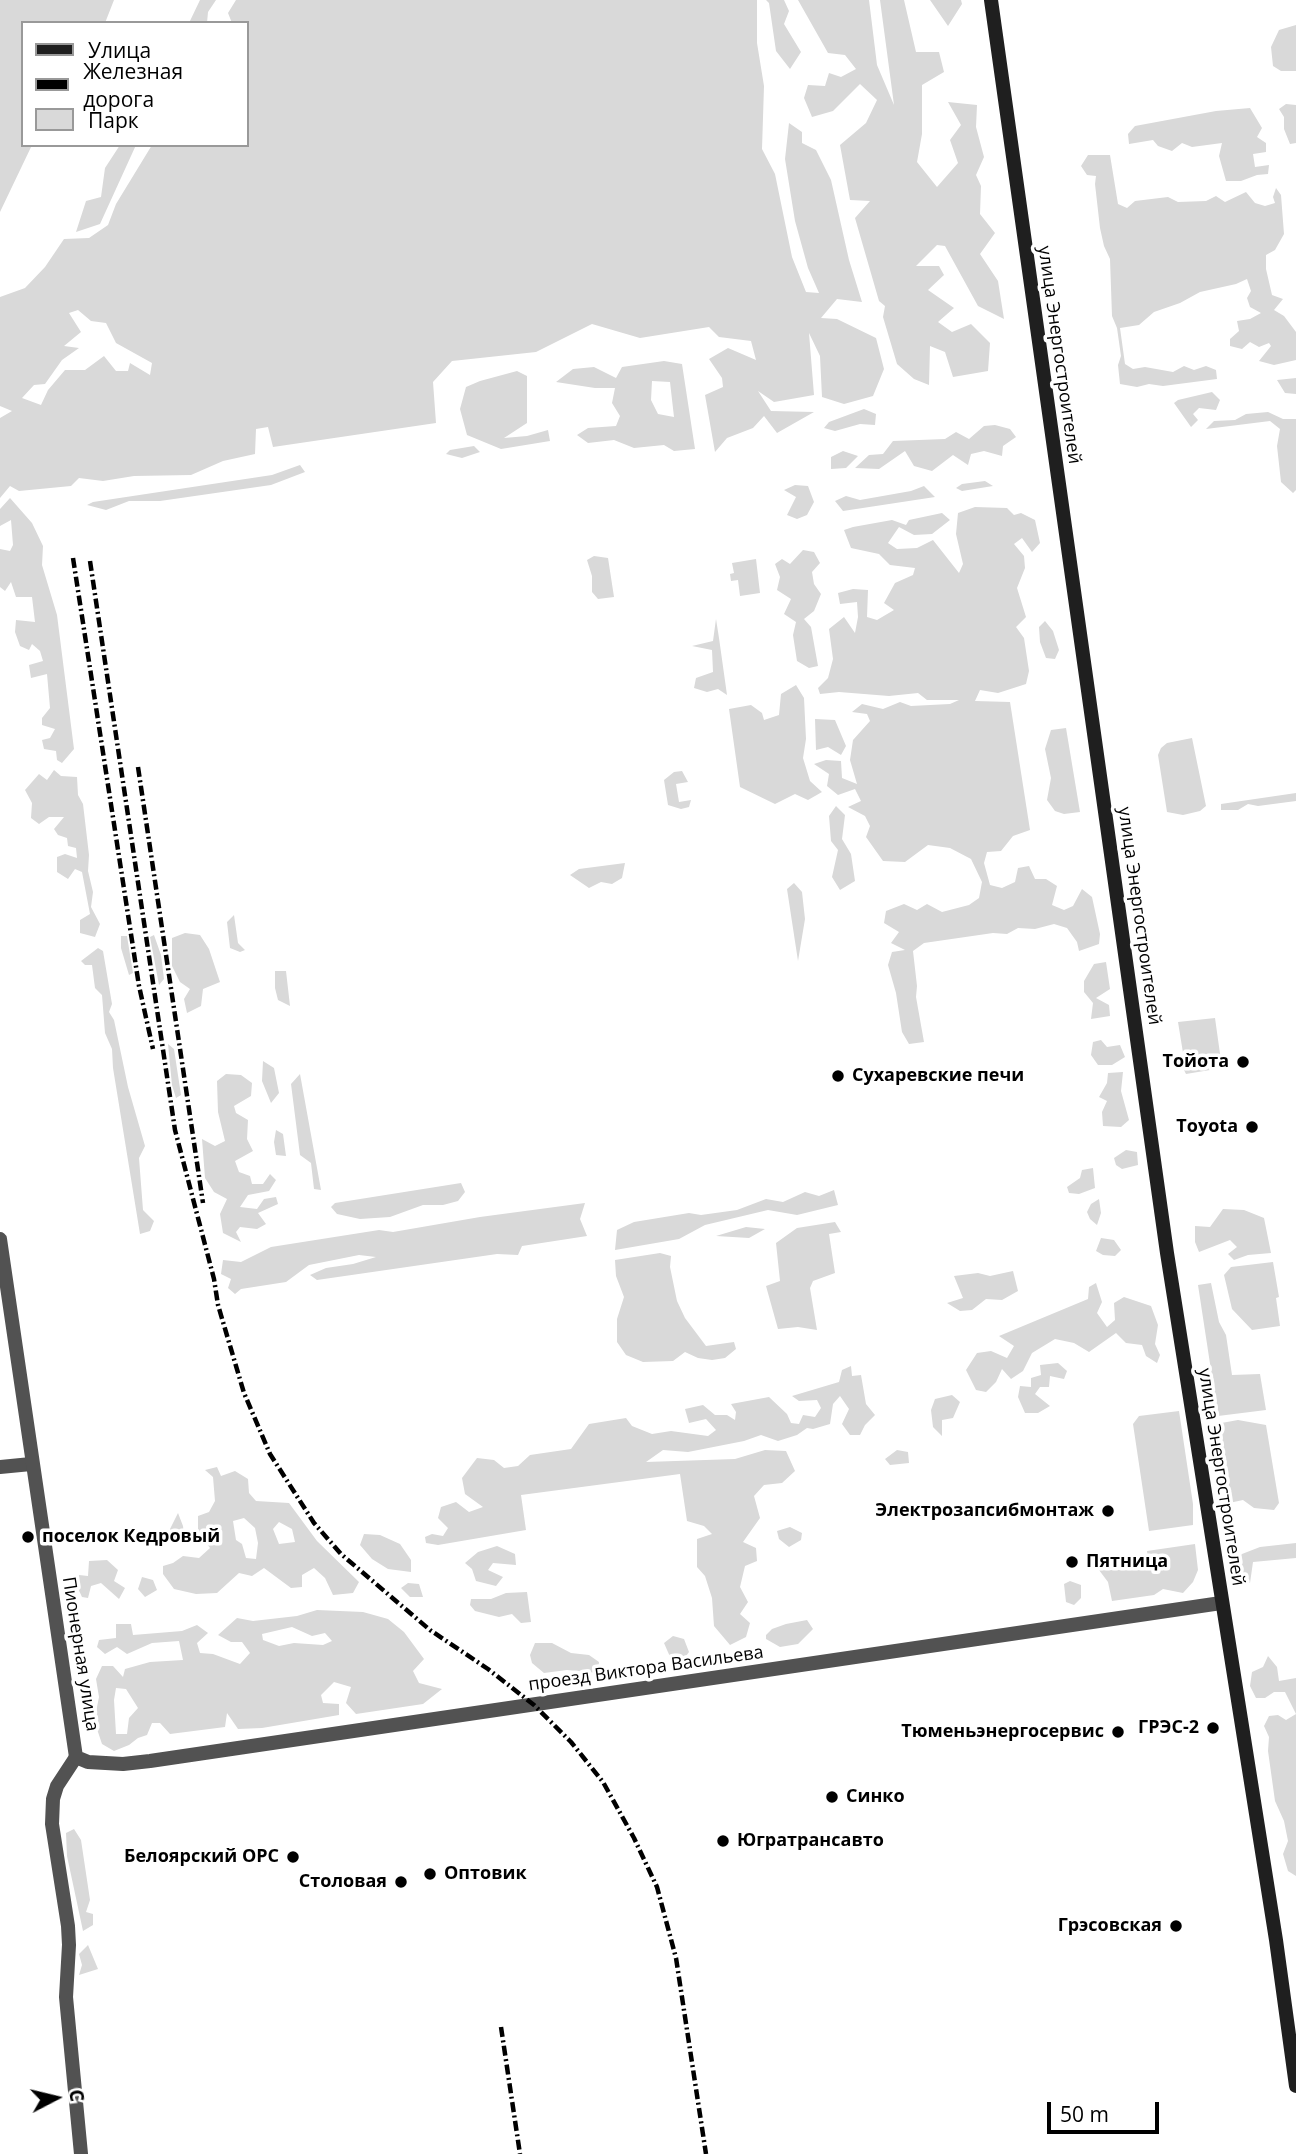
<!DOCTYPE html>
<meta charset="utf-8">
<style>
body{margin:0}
#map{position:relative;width:1296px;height:2154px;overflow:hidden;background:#fff;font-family:"Open Sans",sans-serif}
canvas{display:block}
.legend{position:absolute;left:21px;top:21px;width:228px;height:126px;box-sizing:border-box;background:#fff;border:2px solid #999;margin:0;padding:9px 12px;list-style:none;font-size:21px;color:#000}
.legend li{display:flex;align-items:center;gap:14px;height:35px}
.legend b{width:35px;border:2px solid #999}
.north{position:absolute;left:21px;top:2063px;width:70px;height:70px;-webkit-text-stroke:5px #fff;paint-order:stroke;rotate:83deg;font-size:19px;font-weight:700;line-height:28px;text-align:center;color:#000}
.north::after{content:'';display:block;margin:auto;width:24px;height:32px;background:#000;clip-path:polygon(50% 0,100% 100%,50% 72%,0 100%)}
.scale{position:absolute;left:1047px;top:2102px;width:112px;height:32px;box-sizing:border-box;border:4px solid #000;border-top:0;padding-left:9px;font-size:21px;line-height:24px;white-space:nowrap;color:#000;-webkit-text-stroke:5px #fff;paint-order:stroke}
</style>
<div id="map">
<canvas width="1296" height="2154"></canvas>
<ul class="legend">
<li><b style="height:9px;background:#1f1f1f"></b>Улица</li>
<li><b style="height:9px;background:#000"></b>Железная дорога</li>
<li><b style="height:19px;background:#d9d9d9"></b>Парк</li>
</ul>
<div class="north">С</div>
<div class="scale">50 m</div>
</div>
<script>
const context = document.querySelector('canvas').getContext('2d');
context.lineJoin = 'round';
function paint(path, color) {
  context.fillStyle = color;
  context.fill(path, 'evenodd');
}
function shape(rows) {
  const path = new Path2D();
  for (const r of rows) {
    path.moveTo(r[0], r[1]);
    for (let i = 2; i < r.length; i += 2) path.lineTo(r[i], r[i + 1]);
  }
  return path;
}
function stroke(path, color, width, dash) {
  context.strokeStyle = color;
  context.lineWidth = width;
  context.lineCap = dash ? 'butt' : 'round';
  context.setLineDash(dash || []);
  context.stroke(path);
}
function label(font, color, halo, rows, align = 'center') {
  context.font = font + ' "Open Sans",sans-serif';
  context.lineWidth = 7;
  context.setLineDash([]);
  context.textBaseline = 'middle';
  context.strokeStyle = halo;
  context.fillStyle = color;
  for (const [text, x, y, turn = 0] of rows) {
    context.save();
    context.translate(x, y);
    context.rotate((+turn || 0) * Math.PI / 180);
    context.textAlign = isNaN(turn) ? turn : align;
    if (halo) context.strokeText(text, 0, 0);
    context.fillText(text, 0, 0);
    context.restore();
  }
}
paint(shape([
 [0,0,114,0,105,23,23,23,23,145,32,145,0,212],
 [200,0,216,0,208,12,207,23,189,23],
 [236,0,757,0,757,43,764,86,762,149,775,174,792,257,806,292,819,293,808,268,795,221,785,159,789,123,802,132,802,143,816,150,831,180,849,260,862,302,837,299,821,318,837,319,876,338,884,369,873,396,844,404,822,397,820,356,809,333,814,395,774,402,758,391,771,411,814,412,777,433,764,416,753,428,727,438,715,452,705,395,723,387,722,378,709,359,728,348,756,360,751,341,719,337,709,327,640,338,592,324,536,352,452,361,433,382,436,423,273,447,268,427,256,429,255,454,223,461,191,475,134,476,103,481,79,478,71,486,19,491,10,486,0,498,0,418,12,411,0,406,0,297,25,288,45,267,64,239,89,238,108,225,116,204,152,145,247,145,247,23,232,23,228,13],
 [78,310,91,321,106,323,116,343,152,363,150,375,130,363,128,371,116,371,104,356,85,370,65,370,48,390,41,405,22,398,34,385,45,384,62,360,79,348,64,346,81,332,69,313],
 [766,0,784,0,789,11,784,24,801,52,790,69,776,51,769,3],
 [798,0,869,0,877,65,894,105,880,0,904,0,916,52,939,52,944,72,922,85,922,134,917,162,937,187,958,163,950,140,961,125,948,102,977,105,976,127,984,157,976,175,981,186,980,214,995,233,980,254,998,281,1004,319,978,306,945,246,937,245,916,266,939,266,944,275,928,290,954,308,938,322,952,332,971,324,990,343,988,371,953,377,945,352,930,346,929,385,914,379,897,364,883,317,885,306,879,301,855,218,870,201,850,200,840,145,866,123,877,100,860,84,833,111,812,117,804,98,808,85,825,86,829,73,841,77,856,69,845,55,828,53],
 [930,0,961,0,962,4,948,26],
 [1296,25,1296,71,1281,71,1273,66,1271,47,1279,30],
 [1286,104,1296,105,1296,143,1290,144,1284,129,1284,117,1279,109],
 [1250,108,1262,128,1257,137,1266,143,1266,152,1253,154,1255,167,1269,165,1268,174,1257,175,1241,181,1226,181,1219,156,1222,143,1192,147,1182,143,1172,151,1158,146,1153,140,1129,144,1128,134,1135,126,1216,111],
 [120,145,136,145,100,224,76,232,86,201,101,197,105,168],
 [1088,155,1110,155,1118,204,1127,208,1135,201,1168,197,1178,202,1206,201,1216,196,1225,202,1246,192,1255,203,1265,206,1275,203,1273,197,1276,188,1281,195,1284,234,1275,250,1266,255,1266,269,1272,295,1283,299,1274,310,1284,316,1296,332,1296,360,1274,365,1259,361,1271,346,1269,343,1259,347,1250,342,1242,349,1230,346,1230,339,1239,331,1237,321,1250,319,1261,313,1250,307,1247,298,1251,291,1247,279,1236,284,1200,292,1180,303,1154,312,1139,325,1120,328,1125,364,1133,369,1145,367,1173,372,1184,366,1194,370,1206,366,1216,370,1217,379,1163,386,1149,384,1137,387,1120,384,1118,365,1121,356,1117,328,1112,316,1110,259,1104,246,1100,228,1095,184,1096,176,1087,175,1081,166],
 [664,361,682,364,695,449,674,451,664,445,634,448,614,440,588,443,577,435,588,428,616,426,620,416,612,403,615,388,595,388,556,382,573,369,594,367,616,378,622,367],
 [652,381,670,382,674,417,658,414,651,400],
 [517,371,527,376,527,423,504,438,527,436,548,430,550,441,501,449,467,435,460,409,466,387,480,381],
 [1296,378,1296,394,1285,393,1277,380],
 [1212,392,1220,400,1216,410,1199,408,1193,414,1198,420,1191,427,1174,403,1178,400],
 [864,409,876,414,875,425,860,424,835,431,824,428,829,422],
 [1268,412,1283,419,1296,419,1296,490,1293,493,1281,482,1277,446,1280,429,1270,421,1206,429,1214,421,1235,420,1246,414],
 [995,425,1010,429,1016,437,1003,446,1002,456,984,451,971,454,968,465,953,455,932,471,914,466,905,451,879,469,855,468,869,455,883,454,893,441,945,439,956,432,969,439,984,426],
 [474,446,480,452,462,458,446,454,450,450],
 [843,451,858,456,846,468,831,469,831,457],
 [300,465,305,472,271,485,160,501,129,501,106,510,87,505,93,502,272,475],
 [985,481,993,486,962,491,956,488,962,484],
 [795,485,808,486,814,502,807,515,797,519,787,515,796,497,784,490],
 [924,486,935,497,843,511,835,501,846,496,860,500,911,491],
 [10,498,32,523,43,546,42,565,57,615,74,749,62,763,57,760,56,751,44,749,42,740,50,738,55,729,42,725,42,718,50,708,47,674,31,678,29,665,43,661,40,651,32,644,29,650,20,646,15,632,16,620,35,622,32,597,16,597,11,582,5,591,0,587,0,549,10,551,13,545,11,520,0,526,0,509],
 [975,507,1007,508,1014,515,1021,513,1035,520,1040,543,1032,552,1022,538,1014,544,1024,556,1025,568,1017,588,1026,617,1016,627,1024,638,1029,671,1026,684,998,693,980,690,975,701,1010,702,1030,830,1013,836,1001,851,987,852,984,863,990,885,1002,888,1015,882,1018,868,1029,866,1035,879,1046,879,1057,886,1052,905,1064,910,1073,906,1082,889,1092,897,1100,934,1099,944,1079,951,1077,942,1067,928,1054,924,1035,929,1018,928,1007,934,993,933,924,943,913,951,917,986,916,997,924,1042,909,1044,902,1032,896,993,888,965,892,952,905,950,891,943,899,932,884,923,886,911,904,904,917,910,927,904,942,912,969,905,979,898,982,882,971,859,950,848,928,845,905,862,883,861,866,837,870,826,865,816,848,807,861,801,855,789,838,795,827,786,829,774,814,764,826,760,841,761,842,778,857,784,850,760,853,740,870,721,867,714,852,712,862,704,883,709,900,702,911,706,950,704,959,700,927,700,918,693,889,696,839,692,820,694,818,688,828,678,833,659,829,629,844,617,855,633,858,617,857,602,840,604,838,593,853,589,868,590,867,617,877,620,894,610,884,603,895,583,913,575,915,568,890,565,879,554,851,548,844,530,853,527,892,520,906,525,909,520,942,513,950,520,932,534,914,535,899,527,888,543,897,549,917,548,933,540,959,573,963,564,956,534,958,513],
 [803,550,814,552,820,563,812,572,814,584,821,594,814,611,804,619,811,627,818,666,809,668,797,661,793,635,796,622,784,614,791,599,777,590,780,577,775,564,782,559,790,564],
 [594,556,608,558,614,597,598,599,592,592,592,576,587,560],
 [756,559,760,593,740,596,738,580,731,581,730,574,734,573,732,563],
 [716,619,719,638,727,695,718,689,707,692,694,688,696,678,713,672,712,650,692,646,713,641],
 [1045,621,1053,631,1059,650,1055,659,1046,658,1040,642,1039,627],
 [796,685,804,698,806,739,803,758,810,781,822,792,808,800,795,794,775,804,740,787,729,709,751,705,762,713,764,720,779,715,781,694],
 [815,719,835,720,846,746,841,755,828,747,816,750],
 [1066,728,1080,812,1064,814,1055,811,1047,800,1051,778,1045,749,1051,730],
 [1192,738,1206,806,1200,811,1183,815,1167,812,1158,755,1161,748,1167,743],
 [54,770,61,776,77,777,78,795,83,804,89,855,88,871,93,892,91,907,100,924,95,937,80,933,80,920,90,914,82,872,75,869,68,879,57,872,57,857,65,854,77,858,76,848,68,846,67,838,58,835,54,829,64,817,49,817,39,824,31,818,32,803,25,790,39,774,47,780],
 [682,771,688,782,676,784,679,802,691,800,689,807,681,809,668,805,664,780,674,772],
 [1296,793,1296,801,1258,806,1248,804,1238,810,1221,810,1221,804],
 [836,806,845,815,842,839,851,854,855,881,840,890,832,877,838,850,831,841,829,816],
 [625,863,622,878,612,884,601,882,589,888,570,875,579,869],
 [794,883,802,892,805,919,798,961,787,889],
 [234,915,238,943,245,950,240,952,230,948,227,922],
 [185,933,200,935,209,949,220,982,203,989,201,1006,187,1013,184,999,190,989,180,982,172,966,172,938],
 [154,935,161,955,164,979,159,985,150,937],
 [121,936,127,936,133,973,129,975,121,948],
 [98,948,103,951,112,1004,109,1012,114,1020,128,1087,145,1146,139,1158,143,1210,154,1221,150,1231,140,1234,113,1068,112,1049,105,1033,102,995,95,988,92,965,85,965,81,961],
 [1106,962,1110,989,1096,998,1109,1005,1110,1016,1091,1019,1093,1003,1084,992,1084,981,1094,964],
 [275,971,286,971,290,1006,278,1000,275,988],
 [1215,1018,1222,1068,1186,1074,1179,1060,1184,1059,1178,1022],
 [1101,1040,1107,1047,1120,1045,1125,1057,1112,1065,1098,1065,1091,1055,1093,1042],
 [168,1044,174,1049,181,1095,176,1098,172,1085],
 [263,1061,274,1068,279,1093,271,1103,262,1081],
 [1123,1072,1121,1091,1129,1120,1121,1127,1103,1126,1102,1112,1107,1101,1099,1097,1107,1083,1108,1073],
 [226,1074,241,1075,252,1083,251,1096,234,1106,236,1113,248,1120,247,1139,253,1151,235,1161,239,1172,250,1176,252,1184,263,1184,270,1174,276,1180,269,1191,248,1195,240,1207,257,1209,264,1199,276,1197,278,1204,258,1213,266,1224,257,1229,240,1227,236,1232,241,1242,223,1233,220,1214,227,1199,214,1192,205,1178,202,1139,215,1146,225,1141,218,1112,217,1081],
 [300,1074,321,1190,314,1189,311,1163,300,1155,291,1084],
 [276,1130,283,1134,286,1156,276,1155,274,1142],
 [1126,1150,1137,1152,1138,1165,1122,1169,1116,1165,1114,1158],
 [1093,1168,1095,1188,1079,1194,1069,1193,1067,1187,1080,1178,1082,1170],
 [461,1183,465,1192,458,1201,443,1205,423,1205,390,1217,360,1219,337,1214,331,1207,335,1203],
 [834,1190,838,1205,797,1215,768,1210,705,1225,679,1239,615,1250,617,1230,634,1222,689,1213,701,1215,737,1210,766,1199,783,1202,805,1192,819,1196],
 [1099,1199,1101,1213,1097,1225,1090,1219,1087,1212,1091,1204],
 [585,1203,580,1219,587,1236,522,1246,518,1255,497,1254,317,1280,310,1275,326,1268,353,1264,376,1257,359,1255,309,1265,286,1282,241,1289,235,1294,228,1288,231,1279,221,1274,223,1260,241,1262,271,1247,379,1230,393,1232,480,1217],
 [1223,1209,1244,1210,1264,1218,1271,1253,1248,1255,1234,1260,1228,1254,1237,1247,1230,1240,1199,1252,1195,1242,1195,1226,1210,1227],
 [835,1222,841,1232,829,1234,835,1273,813,1281,810,1288,817,1330,798,1327,778,1329,766,1286,780,1281,776,1243,797,1228],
 [746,1227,765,1229,749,1238,716,1236],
 [1101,1238,1114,1240,1121,1250,1115,1256,1103,1255,1096,1251],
 [660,1253,671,1256,670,1267,677,1301,685,1318,706,1346,734,1342,736,1349,725,1358,712,1360,698,1358,685,1352,673,1361,643,1362,626,1355,617,1342,617,1319,624,1297,616,1276,615,1260],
 [1273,1262,1279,1297,1276,1298,1280,1326,1252,1330,1232,1309,1224,1275,1231,1267],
 [1013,1271,1018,1291,1002,1300,986,1299,972,1310,960,1311,947,1303,963,1298,954,1276,978,1273,990,1276],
 [1096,1283,1102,1302,1097,1313,1107,1327,1115,1320,1114,1303,1124,1297,1151,1306,1158,1325,1155,1344,1160,1355,1157,1363,1146,1356,1142,1345,1126,1343,1116,1333,1089,1352,1074,1343,1055,1339,1032,1353,1023,1371,1011,1379,1002,1369,996,1382,986,1392,976,1390,966,1370,977,1353,991,1351,1007,1358,1014,1346,999,1336,1088,1299,1089,1287],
 [1211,1283,1219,1322,1226,1335,1232,1375,1260,1374,1266,1410,1218,1416,1198,1285],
 [1058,1363,1067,1371,1064,1379,1050,1376,1049,1387,1040,1387,1035,1394,1050,1406,1038,1413,1025,1413,1018,1397,1020,1386,1031,1387,1031,1378,1041,1375,1040,1365],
 [851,1366,852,1376,861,1375,866,1404,875,1415,865,1425,860,1435,850,1435,842,1424,849,1409,840,1396,833,1404,830,1424,813,1429,807,1428,797,1435,778,1441,761,1435,744,1441,688,1452,663,1450,646,1462,735,1459,765,1450,786,1451,795,1471,782,1483,764,1485,754,1496,760,1518,743,1542,756,1548,757,1561,745,1566,740,1587,748,1602,740,1614,750,1623,746,1637,730,1645,714,1626,712,1598,705,1576,697,1567,697,1539,712,1534,704,1526,687,1521,680,1474,521,1495,526,1530,438,1545,426,1543,425,1537,432,1534,443,1536,448,1528,438,1518,441,1507,456,1502,469,1512,483,1507,465,1494,462,1478,477,1458,494,1460,504,1468,518,1466,530,1455,571,1449,589,1424,626,1418,632,1426,652,1434,671,1431,708,1436,716,1430,706,1419,689,1423,685,1409,703,1405,715,1415,727,1415,735,1420,736,1412,731,1404,769,1397,787,1414,791,1423,799,1424,803,1415,815,1417,821,1408,817,1400,799,1401,792,1396,839,1382,842,1370],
 [952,1395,960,1402,953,1418,942,1420,942,1436,933,1427,931,1410,935,1399],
 [1179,1411,1193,1504,1193,1525,1149,1531,1133,1424,1139,1416],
 [1238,1420,1266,1425,1279,1503,1274,1510,1254,1508,1243,1500,1229,1503,1216,1424],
 [897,1450,908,1452,909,1463,890,1465,885,1459],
 [217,1467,221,1476,235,1471,248,1479,249,1493,256,1501,289,1503,317,1541,359,1582,353,1593,333,1595,325,1578,314,1568,302,1575,302,1587,291,1588,264,1568,252,1576,239,1573,217,1593,196,1594,174,1589,163,1574,163,1566,173,1563,183,1556,199,1558,210,1548,198,1533,198,1516,209,1512,215,1501,213,1477,205,1470],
 [244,1518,255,1528,258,1543,256,1559,246,1558,242,1544,236,1540,233,1521],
 [279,1522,292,1529,295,1542,279,1544,273,1529],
 [178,1513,183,1526,185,1545,177,1544,170,1529],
 [790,1527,802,1533,801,1540,789,1547,779,1539,777,1531],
 [364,1534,380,1535,400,1544,411,1560,411,1572,388,1569,372,1559,360,1545],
 [1296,1543,1296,1558,1253,1562,1250,1583,1239,1583,1236,1561,1242,1554,1260,1547],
 [1195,1544,1198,1570,1193,1582,1183,1593,1163,1589,1154,1595,1112,1601,1108,1582,1099,1570,1135,1565,1136,1569,1149,1568,1147,1551],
 [497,1546,515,1554,516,1565,493,1563,488,1570,503,1577,496,1586,476,1581,472,1569,465,1563,478,1552],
 [107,1560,118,1570,114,1581,125,1588,119,1599,101,1583,91,1586,88,1598,82,1597,76,1584,79,1575,88,1576,89,1561],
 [142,1577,153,1580,157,1590,145,1597,138,1589],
 [1070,1581,1081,1585,1081,1598,1074,1605,1066,1602,1064,1584],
 [408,1583,419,1584,423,1597,410,1597,401,1588],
 [527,1592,531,1622,521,1623,512,1614,499,1617,475,1611,470,1605,471,1599,491,1599,506,1593],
 [317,1610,363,1612,388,1619,404,1632,424,1659,413,1671,419,1683,442,1689,423,1704,356,1714,346,1703,351,1687,334,1682,321,1695,323,1703,339,1704,339,1715,262,1728,238,1729,227,1713,225,1727,170,1734,160,1723,152,1723,147,1735,138,1738,129,1745,114,1751,102,1744,96,1726,96,1712,99,1697,96,1679,102,1666,113,1666,123,1677,125,1669,150,1662,183,1660,179,1641,152,1643,127,1654,117,1647,105,1654,97,1647,99,1640,116,1638,116,1624,131,1624,133,1635,182,1631,197,1625,208,1633,197,1643,200,1653,213,1654,240,1664,250,1653,242,1642,231,1642,218,1635,237,1618,253,1621,297,1616],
 [292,1627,312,1636,325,1633,332,1641,323,1645,294,1643,279,1646,263,1640,262,1634],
 [116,1688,126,1689,138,1708,129,1718,127,1734,116,1734,114,1700],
 [807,1620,813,1629,798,1644,780,1647,766,1639,766,1635,772,1629,786,1624],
 [673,1636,684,1639,689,1652,683,1660,671,1659,664,1643],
 [535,1643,552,1643,571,1653,589,1655,599,1662,598,1673,567,1670,544,1673,532,1663,530,1655],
 [1268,1656,1277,1667,1279,1681,1296,1678,1296,1876,1288,1871,1283,1854,1288,1841,1284,1821,1275,1801,1268,1751,1269,1737,1264,1726,1269,1716,1278,1715,1286,1720,1296,1714,1285,1692,1274,1692,1265,1698,1256,1698,1250,1686,1252,1672,1263,1667],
 [74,1829,81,1840,90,1900,86,1912,93,1914,93,1925,83,1931,67,1856,66,1833],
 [88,1945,98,1969,79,1975,82,1965,79,1954]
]), '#d9d9d9');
stroke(shape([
 [0,1467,31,1464],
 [76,1757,57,1786,53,1799,52,1824,68,1926,69,1945,66,1997,81,2154]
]), '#525252', 14);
stroke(shape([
 [0,1239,76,1757,88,1762,123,1764,150,1761,1221,1603]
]), '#525252', 14);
stroke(shape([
 [991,0,1167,1253,1276,1940,1296,2086]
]), '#1f1f1f', 14);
stroke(shape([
 [73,558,139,986,153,1049],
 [90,561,175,1130,214,1279,218,1305,244,1393,270,1454,314,1523,341,1554,430,1630,488,1669,534,1705,571,1742,603,1782,634,1838,657,1887,676,1958,706,2154],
 [138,767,203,1203],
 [501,2027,520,2154]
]), '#000', 4.5, [10, 3.5, 2, 3.5]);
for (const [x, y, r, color] of [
 [1243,1062,7,"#000"],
 [838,1076,7,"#000"],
 [1252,1127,7,"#000"],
 [1108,1511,7,"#000"],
 [28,1537,7,"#000"],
 [1072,1562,7,"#000"],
 [1213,1728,7,"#000"],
 [1118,1732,7,"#000"],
 [832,1797,7,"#000"],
 [723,1841,7,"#000"],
 [293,1857,7,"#000"],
 [430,1874,7,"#000"],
 [401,1882,7,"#000"],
 [1176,1926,7,"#000"]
]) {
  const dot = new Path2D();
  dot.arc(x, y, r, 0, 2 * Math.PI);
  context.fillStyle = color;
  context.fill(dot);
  stroke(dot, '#fff', 2.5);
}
label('18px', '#000', '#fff', [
 ["улица Энергостроителей",1059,355,82],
 ["улица Энергостроителей",1139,916,82],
 ["улица Энергостроителей",1221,1477,81],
 ["Пионерная улица",80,1654,81],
 ["проезд Виктора Васильева",646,1669,-8]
]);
label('bold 18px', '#000', '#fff', [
 ["Тойота",1229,1062],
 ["Сухаревские печи",852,1076,"left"],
 ["Toyota",1238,1127],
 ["Электрозапсибмонтаж",1094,1511],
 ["поселок Кедровый",42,1537,"left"],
 ["Пятница",1086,1562,"left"],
 ["ГРЭС-2",1199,1728],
 ["Тюменьэнергосервис",1104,1732],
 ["Синко",846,1797,"left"],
 ["Югратрансавто",737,1841,"left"],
 ["Белоярский ОРС",279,1857],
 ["Оптовик",444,1874,"left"],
 ["Столовая",387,1882],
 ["Грэсовская",1162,1926]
], 'right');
</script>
